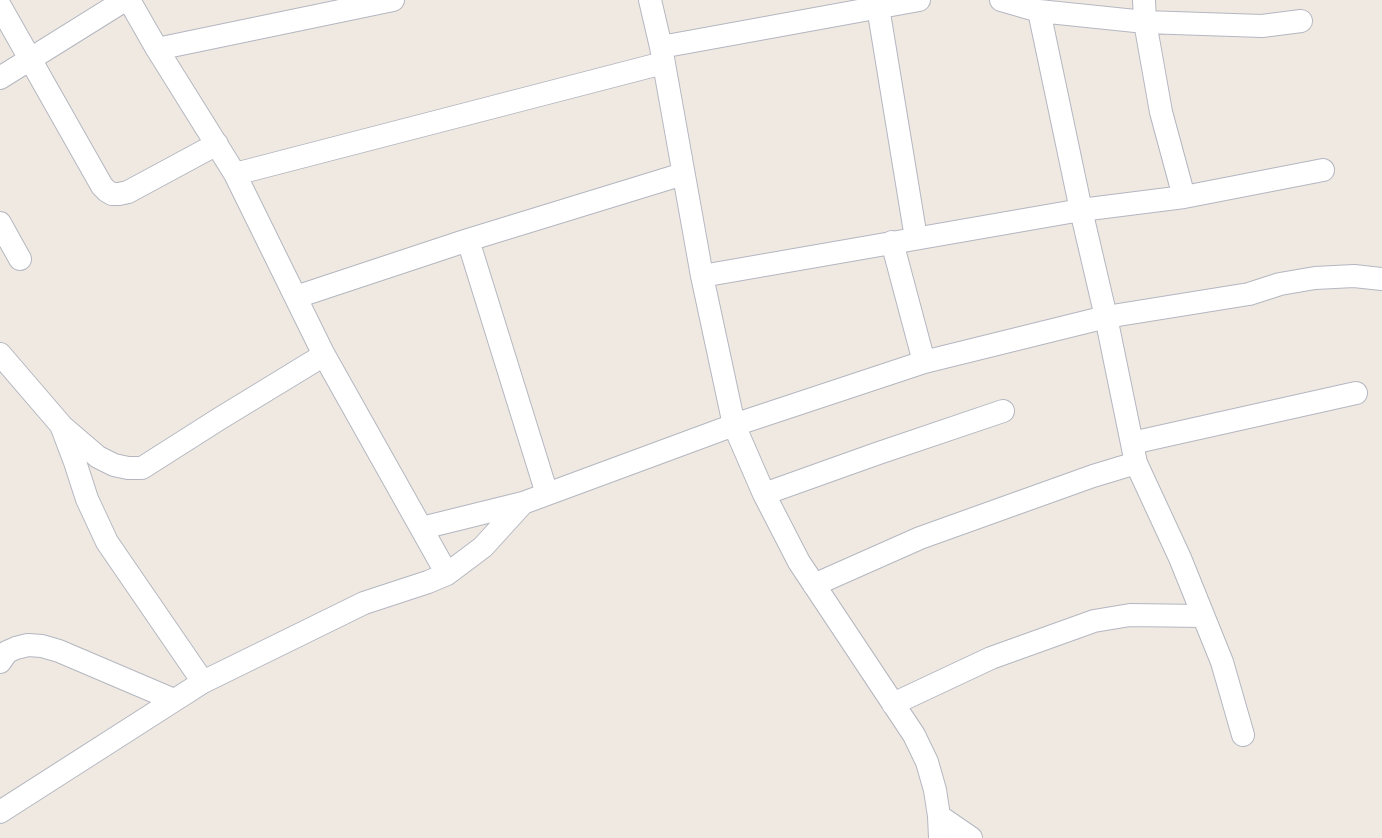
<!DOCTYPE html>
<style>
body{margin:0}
canvas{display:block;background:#efe9e1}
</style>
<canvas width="1382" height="838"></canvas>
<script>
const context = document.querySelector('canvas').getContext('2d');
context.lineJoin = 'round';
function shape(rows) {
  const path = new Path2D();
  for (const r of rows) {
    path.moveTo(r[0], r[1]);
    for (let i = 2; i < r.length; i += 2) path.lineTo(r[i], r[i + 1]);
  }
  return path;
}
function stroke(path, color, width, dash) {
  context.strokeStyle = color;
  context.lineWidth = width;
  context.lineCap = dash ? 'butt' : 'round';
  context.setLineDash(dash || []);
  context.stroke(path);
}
const minor = shape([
 [129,0,157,49,235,174,324,355,447,574],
 [650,0,661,47,702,276,734,425,764,494,799,562,914,735,927,762,935,790,939,816,940,838],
 [1001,0,1039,11,1145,22,1262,26,1301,21],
 [1144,0,1145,22,1161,112,1184,197],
 [0,6,102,186,107,191,112,194,119,194,128,192,217,144],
 [878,7,916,238],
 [1039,11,1081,210,1106,317,1136,463,1180,558,1222,662,1243,735],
 [661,47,919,0],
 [157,49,393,0],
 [0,78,125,0],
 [235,174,663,63],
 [0,223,20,259],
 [468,240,547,494],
 [892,242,924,362],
 [702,276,1081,210,1184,197,1323,170],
 [296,297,468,240,683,174],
 [0,354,61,425,75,462,87,499,107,542,203,682,364,603,428,582,447,574,483,547,523,503],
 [63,427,98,457,114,465,128,468,142,468,219,419,324,355],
 [1132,443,1356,393],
 [764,494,876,454,1003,411],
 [422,528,523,503,734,425,924,362,1106,317,1249,294,1280,284,1315,278,1354,276,1382,279],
 [814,585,920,538,1093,476,1136,463],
 [0,662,7,652,16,648,28,645,42,646,59,651,174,700],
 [893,704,991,658,1094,621,1130,615,1203,616],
 [0,812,203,682],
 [939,816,971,838]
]);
stroke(minor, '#b4b7c1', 24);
stroke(minor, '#fff', 22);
</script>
